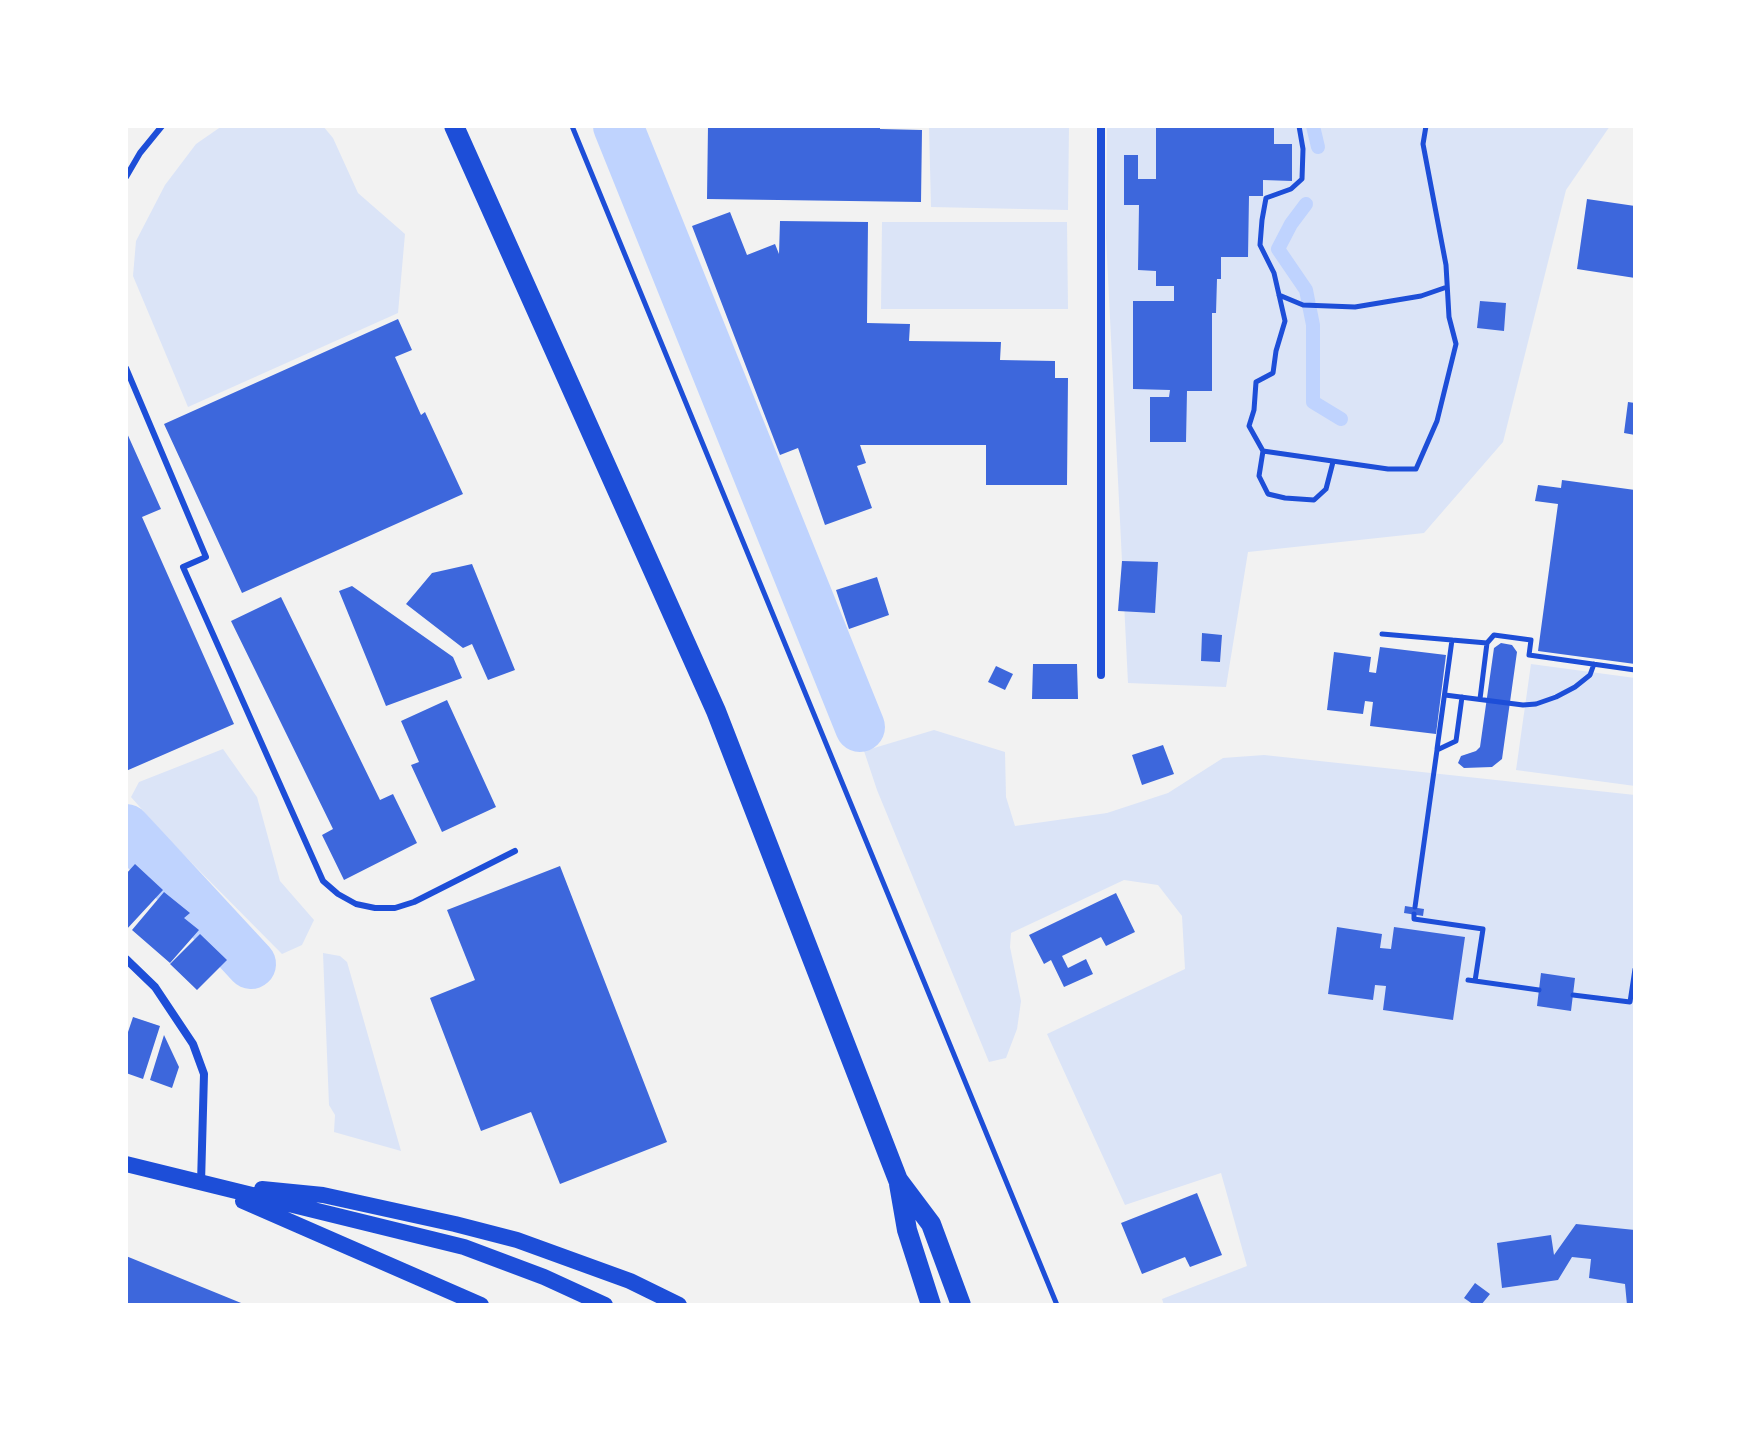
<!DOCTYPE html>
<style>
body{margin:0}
#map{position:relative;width:1761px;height:1431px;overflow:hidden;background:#f2f2f2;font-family:Rubik,sans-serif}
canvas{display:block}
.frame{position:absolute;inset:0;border:128px solid #fff;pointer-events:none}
</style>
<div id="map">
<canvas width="1761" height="1431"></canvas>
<div class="frame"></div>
</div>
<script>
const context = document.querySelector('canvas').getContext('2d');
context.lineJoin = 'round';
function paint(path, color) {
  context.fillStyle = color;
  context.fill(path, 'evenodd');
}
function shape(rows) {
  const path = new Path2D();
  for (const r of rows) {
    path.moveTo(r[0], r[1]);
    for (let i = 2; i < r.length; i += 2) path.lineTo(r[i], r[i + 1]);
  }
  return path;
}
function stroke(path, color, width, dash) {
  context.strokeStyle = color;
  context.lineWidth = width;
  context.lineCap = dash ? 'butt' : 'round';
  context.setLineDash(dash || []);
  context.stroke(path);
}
paint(shape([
 [222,126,323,126,333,138,358,193,405,234,398,313,188,407,133,276,136,241,165,185,196,144],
 [929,126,1069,126,1068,210,931,207],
 [1107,126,1610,126,1566,190,1503,442,1424,533,1248,552,1226,687,1128,683,1106,237],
 [882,222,1067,222,1068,309,881,309],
 [1531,664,1635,678,1635,786,1516,770],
 [934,730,1005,752,1006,797,1015,826,1107,813,1168,793,1223,758,1264,755,1635,795,1635,1305,1164,1305,1162,1299,1247,1266,1221,1173,1125,1205,1047,1034,1185,969,1182,916,1158,885,1124,880,1011,933,1010,947,1021,1001,1017,1029,1006,1058,989,1062,877,790,864,751],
 [223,749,257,797,280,881,314,920,302,945,282,954,169,840,131,797,139,782],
 [323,953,340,956,347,962,401,1151,334,1132,335,1115,329,1105]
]), '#dbe4f7');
stroke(shape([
 [1313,126,1318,147],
 [1306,204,1291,224,1278,249,1306,290,1313,325,1313,402,1341,419]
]), '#bfd3fe', 14);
stroke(shape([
 [618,126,860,727],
 [126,829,251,964]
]), '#bfd3fe', 50);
paint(shape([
 [708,126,880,126,880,129,922,130,921,202,707,199],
 [1156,126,1274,126,1274,144,1292,144,1292,181,1263,180,1263,196,1249,196,1248,257,1221,257,1221,279,1217,279,1216,313,1212,313,1212,391,1187,391,1186,442,1150,442,1150,397,1169,397,1170,390,1133,389,1133,301,1174,301,1174,286,1156,286,1156,271,1138,270,1139,205,1124,205,1124,155,1138,155,1138,179,1156,179],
 [1587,199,1635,206,1635,278,1577,269],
 [730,212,747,255,775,244,779,254,780,221,868,222,867,323,910,324,909,341,1001,342,1000,360,1055,361,1055,378,1068,378,1067,485,986,485,986,445,860,445,866,463,857,466,872,508,825,525,798,448,780,455,692,226],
 [1480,301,1506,303,1504,331,1477,328],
 [398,319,412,350,395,357,421,415,425,412,463,494,242,593,164,424],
 [1628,402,1635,403,1635,435,1624,433],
 [126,431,161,509,142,517,234,724,126,771],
 [1562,480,1635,490,1635,664,1538,651,1558,504,1535,501,1538,485,1561,488],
 [1122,561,1158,562,1155,613,1118,611],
 [472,564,515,670,488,680,472,644,463,648,406,604,432,573],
 [877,577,889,615,849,629,836,590],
 [352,586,453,657,462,678,386,706,339,591],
 [281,597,380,800,393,794,417,843,344,880,322,835,333,829,231,621],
 [1202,633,1222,635,1220,662,1201,661],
 [1501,643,1512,645,1517,652,1502,759,1492,767,1464,768,1458,763,1461,756,1476,751,1480,747,1494,648],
 [1380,647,1446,655,1436,734,1370,726,1373,702,1365,701,1363,714,1327,710,1334,652,1371,657,1369,672,1376,673],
 [1033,664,1077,664,1078,699,1032,699],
 [996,666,1013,674,1005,690,988,682],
 [447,700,496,807,442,832,411,765,419,762,401,721],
 [1163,745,1174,774,1142,785,1132,755],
 [135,864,163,890,126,930,126,874],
 [560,866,667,1142,560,1184,531,1112,481,1131,430,998,475,980,447,910],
 [164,892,190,913,184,918,199,930,170,963,132,930],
 [1116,893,1135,932,1106,946,1101,937,1062,956,1068,968,1086,959,1093,974,1064,987,1051,960,1044,964,1029,935],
 [1405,906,1424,909,1423,916,1404,913],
 [1337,927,1382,934,1380,948,1391,949,1394,927,1465,937,1453,1020,1383,1010,1386,986,1375,985,1373,1000,1328,994],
 [200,934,227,960,197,990,170,964],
 [1541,973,1575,978,1571,1011,1537,1006],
 [133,1017,160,1026,143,1079,126,1073,126,1038],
 [164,1035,179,1067,172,1088,150,1080],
 [1197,1193,1222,1255,1190,1267,1185,1257,1142,1274,1121,1223],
 [1576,1224,1635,1230,1635,1305,1627,1305,1625,1284,1589,1278,1591,1259,1572,1257,1558,1280,1502,1288,1497,1243,1551,1235,1554,1255],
 [126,1256,246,1305,126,1305],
 [1475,1283,1490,1294,1481,1305,1474,1305,1464,1298]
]), '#3d67dc');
stroke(shape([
 [572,126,1057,1305],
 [1299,126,1303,149,1302,179,1291,189,1266,198,1262,220,1260,245,1274,273,1285,321,1276,351,1273,373,1256,382,1254,410,1249,426,1263,451,1388,469,1416,469,1437,421,1456,344,1449,317,1446,265,1423,144,1426,126],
 [1279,295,1303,305,1355,307,1421,296,1447,287],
 [1263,451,1259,476,1268,494,1285,498,1314,500,1326,489,1333,462],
 [1382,634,1487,643],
 [1445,695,1523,705,1536,704,1556,697,1575,687,1590,675,1594,664],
 [1480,699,1487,643,1494,635,1531,640,1529,655,1635,670],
 [1437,749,1452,640],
 [1415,907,1437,750,1456,741,1462,697],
 [1414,914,1414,919,1483,929,1475,981],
 [1468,980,1539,990],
 [1573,995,1630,1002,1635,969]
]), '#1d4ed8', 5);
stroke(shape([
 [126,177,140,153,162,126],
 [126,368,206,557,183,567,323,881,338,894,356,904,375,908,395,908,414,902,515,851]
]), '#1d4ed8', 6);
stroke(shape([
 [1101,126,1101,675],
 [126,959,155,987,193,1044,204,1074,201,1183]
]), '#1d4ed8', 8);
stroke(shape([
 [126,1164,464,1247,544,1277,605,1305],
 [262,1189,323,1195,455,1224,517,1240,630,1281,679,1305],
 [243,1201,481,1305]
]), '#1d4ed8', 16);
stroke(shape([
 [454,126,716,711,898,1180,931,1224,961,1305],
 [899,1184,907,1230,931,1305]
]), '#1d4ed8', 20);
</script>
